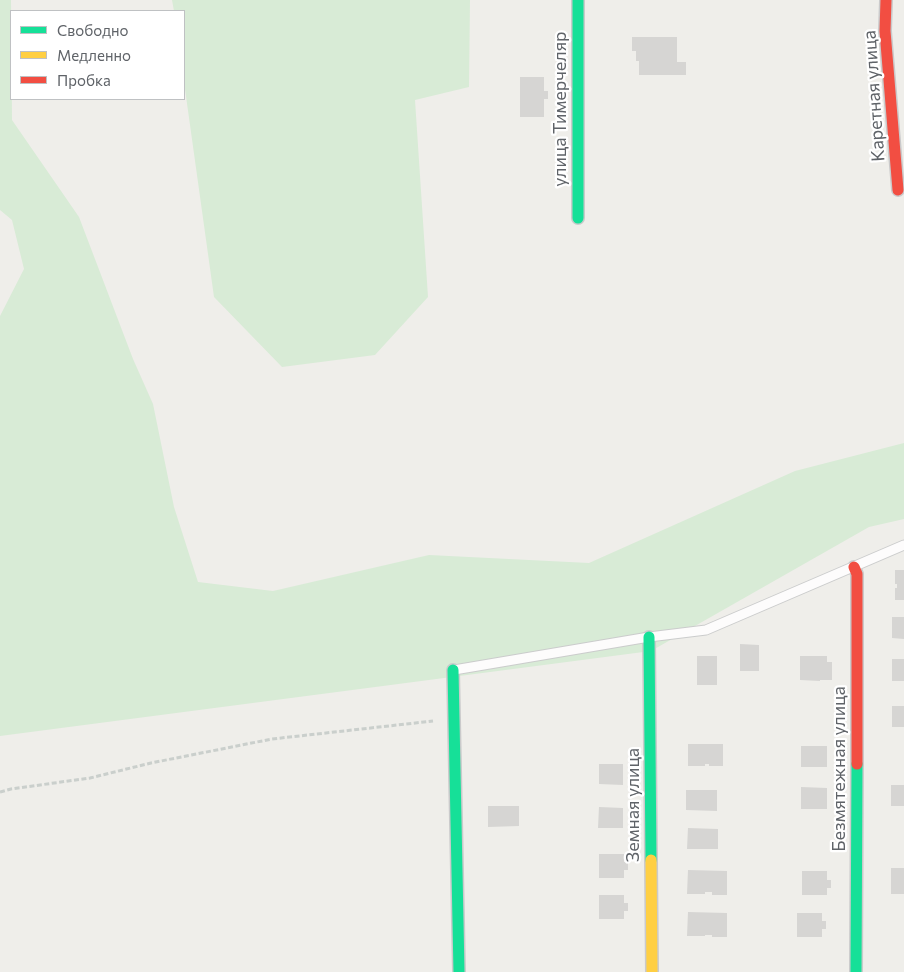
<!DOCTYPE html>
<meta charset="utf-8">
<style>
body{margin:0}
#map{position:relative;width:904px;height:972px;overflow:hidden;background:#efeeea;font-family:Commissioner,sans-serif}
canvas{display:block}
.legend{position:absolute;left:10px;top:10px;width:175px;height:90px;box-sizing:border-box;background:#fff;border:1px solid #bfc1c3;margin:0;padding:6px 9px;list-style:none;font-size:15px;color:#5f6368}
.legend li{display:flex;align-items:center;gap:10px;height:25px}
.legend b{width:25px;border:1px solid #bfc1c3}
</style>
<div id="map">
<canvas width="904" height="972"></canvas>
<ul class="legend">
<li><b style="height:6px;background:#16e098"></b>Свободно</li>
<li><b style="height:6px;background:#ffcf43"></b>Медленно</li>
<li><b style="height:6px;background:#f24e42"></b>Пробка</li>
</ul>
</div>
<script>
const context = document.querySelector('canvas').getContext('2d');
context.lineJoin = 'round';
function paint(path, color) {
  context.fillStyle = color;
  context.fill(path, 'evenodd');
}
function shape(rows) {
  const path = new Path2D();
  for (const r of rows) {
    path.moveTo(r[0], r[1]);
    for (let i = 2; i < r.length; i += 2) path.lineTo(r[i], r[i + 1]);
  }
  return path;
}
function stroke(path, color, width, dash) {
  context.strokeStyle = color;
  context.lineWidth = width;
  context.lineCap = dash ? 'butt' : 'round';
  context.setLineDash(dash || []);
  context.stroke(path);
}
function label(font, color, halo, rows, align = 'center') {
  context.font = font + ' Commissioner,sans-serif';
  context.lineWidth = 4.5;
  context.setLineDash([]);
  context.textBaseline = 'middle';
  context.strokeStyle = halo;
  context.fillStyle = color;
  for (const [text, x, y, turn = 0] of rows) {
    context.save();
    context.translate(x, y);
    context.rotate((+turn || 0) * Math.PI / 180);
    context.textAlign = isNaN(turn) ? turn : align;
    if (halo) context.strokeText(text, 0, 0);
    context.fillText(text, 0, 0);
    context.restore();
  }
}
paint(shape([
 [0,0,11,0,12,120,79,217,133,359,153,404,174,507,198,582,273,591,429,555,589,563,795,471,904,443,904,519,869,527,651,651,0,736,0,316,24,269,12,220,0,210],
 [172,0,470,0,469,87,415,100,428,297,375,355,282,367,214,297,184,82,184,11,174,11]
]), '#d8ebd6');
paint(shape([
 [632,37,677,37,677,62,686,62,686,75,639,75,639,61,636,61,636,51,632,51],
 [520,77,544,77,544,91,548,91,548,99,544,99,544,117,520,117],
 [895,570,904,570,904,600,895,600,895,588,897,588,897,584,895,584],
 [892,617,904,617,904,639,892,638],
 [740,644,759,645,759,671,740,671],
 [697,656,717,656,717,685,697,685],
 [800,656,827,656,827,662,832,662,832,680,820,680,820,681,800,680],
 [892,659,904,659,904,681,892,681],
 [892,706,904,706,904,727,892,727],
 [688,744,723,744,723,766,709,766,709,764,705,764,705,766,688,766],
 [801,746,827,746,827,767,801,767],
 [599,764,623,764,623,785,599,784],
 [891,785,904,785,904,806,891,806],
 [801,787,827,788,827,809,801,809],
 [686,790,717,790,717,811,686,810],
 [488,806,519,806,519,826,488,827],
 [599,807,623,808,623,828,598,828],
 [688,828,718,829,718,849,687,849],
 [599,854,624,854,624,862,628,862,628,870,624,870,624,878,599,878],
 [891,868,904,868,904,894,891,894],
 [688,870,727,871,727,895,712,895,712,892,705,892,705,894,687,894],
 [802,871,827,871,827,880,831,880,831,888,827,888,827,895,802,895],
 [599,895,624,895,624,903,628,903,628,911,624,911,624,919,599,919],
 [688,912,727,913,727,937,712,937,712,935,705,935,705,936,687,936],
 [797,913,822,913,822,921,826,921,826,929,822,929,822,937,797,937]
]), '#d6d5d3');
const lane = shape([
 [454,670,649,637,706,630,904,545]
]);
const fast = shape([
 [578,0,578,218],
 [649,637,651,860],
 [453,670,459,972],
 [856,972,857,764]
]);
const slow = shape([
 [651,860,652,972]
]);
const jam = shape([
 [886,0,885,31,898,190],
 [854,567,857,574,857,764]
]);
stroke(lane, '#cbcccc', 11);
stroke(fast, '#cacacb', 14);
stroke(slow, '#cacacb', 14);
stroke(jam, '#cacacb', 14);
stroke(shape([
 [0,792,11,789,90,778,151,763,272,739,433,721]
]), '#cacfcc', 3, [5, 2.5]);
stroke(lane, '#fdfcfc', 9);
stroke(fast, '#16e098', 11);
stroke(slow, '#ffcf43', 11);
stroke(jam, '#f24e42', 11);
label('18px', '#5f6368', '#fff', [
 ["Каретная улица",874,96,-94],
 ["улица Тимерчеляр",560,109,-90],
 ["Безмятежная улица",839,769,-90],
 ["Земная улица",633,805,-90]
]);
</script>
